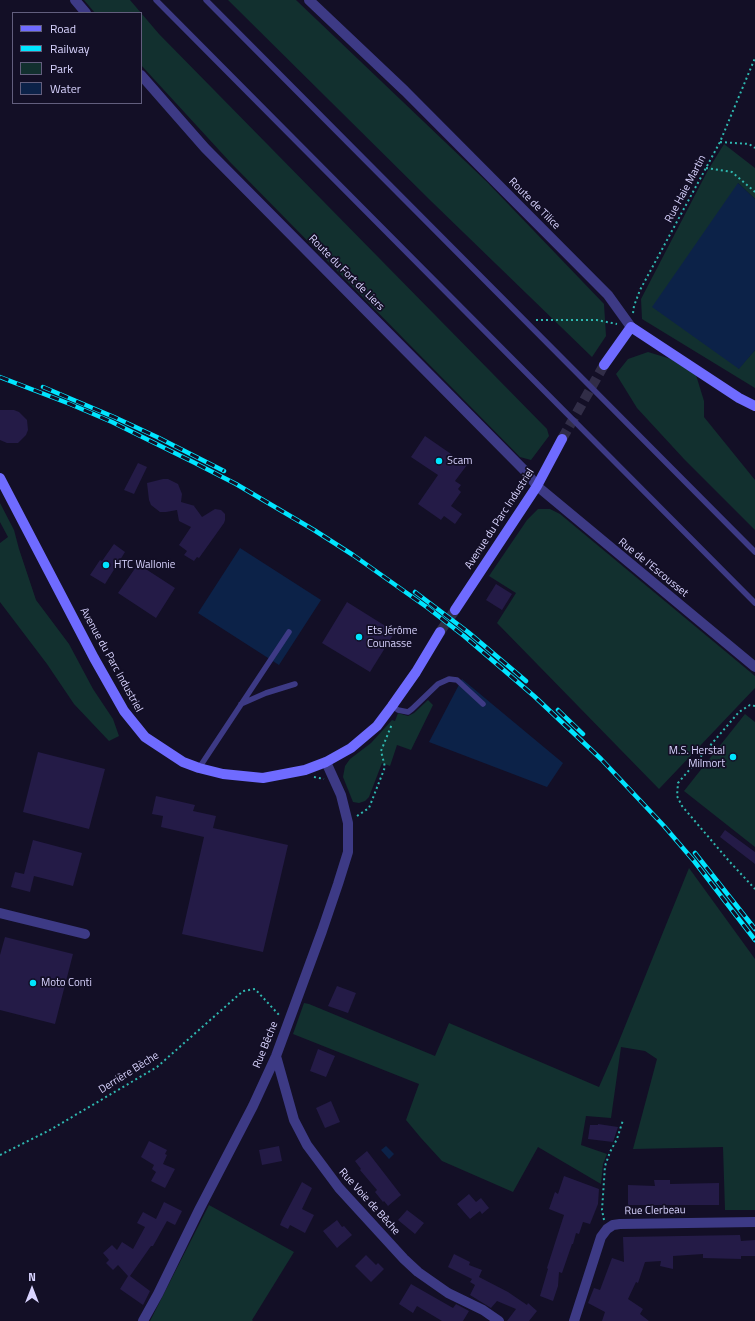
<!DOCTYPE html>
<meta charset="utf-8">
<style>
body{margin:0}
#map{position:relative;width:755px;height:1321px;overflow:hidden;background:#130f26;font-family:"Titillium Web",sans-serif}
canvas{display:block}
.legend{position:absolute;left:12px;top:12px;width:130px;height:92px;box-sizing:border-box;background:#130f26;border:1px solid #625e7d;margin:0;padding:5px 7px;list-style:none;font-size:12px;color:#d9d4ff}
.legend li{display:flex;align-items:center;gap:8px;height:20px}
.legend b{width:20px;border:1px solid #625e7d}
.north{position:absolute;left:12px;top:1269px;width:40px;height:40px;-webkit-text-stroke:3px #130f26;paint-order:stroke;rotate:0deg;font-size:11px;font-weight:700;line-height:16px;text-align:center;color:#d9d4ff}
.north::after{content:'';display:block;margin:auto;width:14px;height:18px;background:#d9d4ff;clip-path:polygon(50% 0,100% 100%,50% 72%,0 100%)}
</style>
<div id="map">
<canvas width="755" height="1321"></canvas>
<ul class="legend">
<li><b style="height:5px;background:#6f6bff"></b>Road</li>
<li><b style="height:5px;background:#00e5ff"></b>Railway</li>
<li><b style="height:11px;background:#12302f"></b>Park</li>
<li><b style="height:11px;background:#0c2248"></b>Water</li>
</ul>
<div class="north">N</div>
</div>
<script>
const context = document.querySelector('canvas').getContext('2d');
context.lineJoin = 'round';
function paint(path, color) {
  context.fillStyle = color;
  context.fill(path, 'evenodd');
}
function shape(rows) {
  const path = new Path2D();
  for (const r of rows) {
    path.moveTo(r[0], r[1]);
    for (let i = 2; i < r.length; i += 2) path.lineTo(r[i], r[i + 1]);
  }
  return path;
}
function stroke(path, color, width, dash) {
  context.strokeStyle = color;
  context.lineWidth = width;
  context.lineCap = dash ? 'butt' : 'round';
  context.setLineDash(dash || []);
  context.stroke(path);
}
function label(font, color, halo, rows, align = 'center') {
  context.font = font + ' "Titillium Web",sans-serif';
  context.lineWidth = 3.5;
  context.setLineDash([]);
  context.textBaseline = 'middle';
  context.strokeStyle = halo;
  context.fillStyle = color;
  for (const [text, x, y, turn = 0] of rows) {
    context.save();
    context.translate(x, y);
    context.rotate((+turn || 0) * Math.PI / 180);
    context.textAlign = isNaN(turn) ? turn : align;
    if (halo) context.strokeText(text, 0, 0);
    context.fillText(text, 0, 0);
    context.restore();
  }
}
paint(shape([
 [84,0,130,0,159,34,547,429,549,436,531,460,520,457,230,162,141,65,141,13,95,13],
 [228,0,296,0,487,182,604,304,606,336,592,357,432,202],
 [724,144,755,168,755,199,738,183,738,369,755,350,755,388,642,319,641,299,708,170],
 [648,352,671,359,696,375,704,401,704,417,755,480,755,530,684,459,637,408,616,374,628,359],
 [0,503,14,530,19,549,36,600,69,644,93,689,113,719,119,736,109,741,74,704,47,664,0,602,0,543,8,537,0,522],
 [538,509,550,509,560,514,755,676,755,688,659,789,497,623,516,593,489,576,527,520],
 [428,700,433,705,411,750,397,745,390,766,382,763,369,797,365,801,359,803,353,802,343,777,345,766,350,759,371,743,392,720,395,721,398,713,408,716,414,713],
 [745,714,755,722,755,847,684,791],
 [689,868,755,959,755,1210,725,1210,723,1147,633,1149,657,1059,645,1051,621,1047,611,1118,586,1116,581,1145,607,1154,603,1164,601,1184,538,1147,513,1192,442,1161,421,1138,406,1120,419,1084,293,1034,304,1003,309,1004,435,1056,449,1023,599,1087,617,1046],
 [209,1205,294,1252,252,1320,253,1321,150,1321]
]), '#12302f');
paint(shape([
 [738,183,755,199,755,350,739,369,652,307],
 [240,548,321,600,279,665,198,613],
 [462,679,563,763,547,787,429,742],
 [386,1146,394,1154,389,1159,381,1150]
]), '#0c2248');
paint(shape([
 [0,410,14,410,19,412,27,420,28,430,26,435,18,443,7,443,0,440],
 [425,436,467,465,455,481,461,485,458,489,461,492,451,506,462,514,455,524,444,516,441,520,418,504,438,475,411,457],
 [138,463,147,467,134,494,124,490],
 [163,479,168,479,178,484,182,494,181,502,195,506,194,506,202,517,215,509,221,510,225,514,225,520,224,523,199,558,197,557,194,561,184,555,187,551,179,545,191,527,179,521,177,510,166,512,160,512,151,505,149,500,147,483],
 [114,544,125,552,105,584,90,575,100,560,102,561],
 [138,564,175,588,156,618,118,593],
 [496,584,512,594,502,610,486,600],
 [347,602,395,632,370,672,322,643],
 [38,752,105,769,89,829,23,812],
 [156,796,195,805,193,811,216,816,213,828,288,845,263,952,182,934,204,837,161,827,163,816,152,814],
 [725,830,755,852,755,864,720,837],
 [33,840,82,853,73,886,34,876,30,892,11,887,15,872,24,874],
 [5,937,73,954,55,1024,0,1010,0,955],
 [337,986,356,993,348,1013,328,1006],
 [318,1049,335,1056,326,1077,310,1071],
 [331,1101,340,1122,325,1128,316,1108],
 [598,1124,618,1127,613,1142,588,1139,590,1125,598,1125],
 [149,1141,167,1150,165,1154,167,1155,163,1164,175,1169,165,1188,151,1181,156,1172,152,1169,154,1165,141,1157],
 [279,1146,282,1161,262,1165,259,1150],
 [367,1151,401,1195,388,1206,384,1201,383,1202,375,1192,377,1190,360,1170,361,1169,355,1161],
 [564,1176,599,1189,598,1204,590,1224,583,1222,579,1234,576,1233,573,1244,572,1244,562,1273,559,1272,558,1286,553,1301,540,1296,548,1269,547,1268,564,1215,549,1209,555,1192,558,1194],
 [654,1180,670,1180,670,1184,719,1183,719,1205,628,1205,628,1185,655,1186],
 [302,1182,312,1188,302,1209,314,1215,305,1233,290,1225,288,1229,280,1225,282,1220],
 [469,1194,476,1202,481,1198,489,1208,482,1214,480,1211,470,1219,457,1204],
 [164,1202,182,1211,175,1225,167,1221,153,1246,151,1246,130,1276,150,1291,143,1305,120,1289,128,1276,118,1265,113,1270,106,1263,109,1260,103,1253,112,1245,117,1250,122,1242,133,1249,145,1227,137,1223,143,1212,156,1219],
 [407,1210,424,1223,415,1234,398,1220],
 [337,1220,342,1227,344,1226,352,1235,337,1248,323,1231],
 [740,1235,741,1241,755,1240,755,1256,741,1256,741,1259,703,1258,703,1254,673,1256,673,1269,660,1266,661,1261,645,1262,638,1283,636,1282,628,1299,643,1309,640,1314,649,1321,602,1321,605,1312,588,1303,594,1288,600,1290,612,1258,624,1262,623,1237],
 [454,1254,470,1262,469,1265,482,1270,479,1277,508,1292,527,1305,528,1303,537,1311,529,1321,507,1321,516,1309,497,1301,491,1308,470,1295,475,1285,470,1282,472,1279,448,1267],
 [366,1255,376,1265,378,1263,384,1269,371,1282,355,1266],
 [411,1284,453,1308,456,1304,469,1311,463,1321,442,1321,417,1306,413,1313,399,1304]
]), '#241b47');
stroke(shape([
 [562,439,604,365]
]), '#312d47', 10, [10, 5]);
stroke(shape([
 [440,632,455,610]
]), '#312d47', 10, [10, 5]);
stroke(shape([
 [720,142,749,144,755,148],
 [706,168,732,172,755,192],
 [633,313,634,306,640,290,720,142,755,58],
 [536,320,597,320,617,324],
 [755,706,750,705,739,712,678,783,677,796,682,806,729,861,755,889],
 [314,777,324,779],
 [357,816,369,808,385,767,381,751,392,724],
 [0,1155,50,1130,157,1067,243,991,255,989,280,1016],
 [604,1220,602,1210,605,1166,610,1152,617,1139,623,1120]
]), '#2fb8b0', 2, [2, 3]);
stroke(shape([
 [156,0,755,603],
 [206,0,755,552],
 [241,704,266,693,295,684],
 [392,706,398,710,408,712,412,709,438,684,449,679,457,680,483,704],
 [199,768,289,632]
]), '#3d3a85', 5.5);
stroke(shape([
 [75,0,86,13],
 [309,0,405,91,608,295,631,327],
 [141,75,205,148,526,472,537,486,755,667],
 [0,913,85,934],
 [276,1056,294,1120,307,1145,339,1188,404,1259,418,1272,448,1293,483,1310,499,1321],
 [143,1321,158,1294,200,1208,253,1106,276,1056,322,931,338,884,348,852,348,823,341,795,326,762],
 [574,1321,601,1237,607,1229,613,1225,620,1224,755,1222]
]), '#3d3a85', 10);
stroke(shape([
 [604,365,631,327,739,398,755,406],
 [0,478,94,658,124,711,145,737,183,762,199,768,223,774,263,778,305,770,326,762,351,748,377,726,392,706,416,672,440,632],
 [455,610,537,486,562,439]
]), '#6f6bff', 10);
const rail = shape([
 [0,377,70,404,112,422,195,463,236,484,314,530,353,555,428,608,464,636,534,696,601,759,664,826,694,861,755,940],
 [43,387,114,417,157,437,224,471],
 [415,592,468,632,526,681],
 [558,710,583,734],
 [695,853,755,929]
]);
stroke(rail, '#00e5ff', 4.5);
stroke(rail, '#130f26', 3, [9]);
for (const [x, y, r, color] of [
 [439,461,4,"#00e5ff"],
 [106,565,4,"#00e5ff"],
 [359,637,4,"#00e5ff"],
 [733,757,4,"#00e5ff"],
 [33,983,4,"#00e5ff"]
]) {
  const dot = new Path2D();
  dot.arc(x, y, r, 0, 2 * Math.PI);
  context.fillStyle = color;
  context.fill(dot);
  stroke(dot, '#130f26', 1.5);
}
label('11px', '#d9d4ff', '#130f26', [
 ["Rue Haie Martin",686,189,-62],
 ["Route de Tilice",534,204,45],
 ["Route du Fort de Liers",346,273,45],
 ["Avenue du Parc Industriel",500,519,-57],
 ["Rue de l'Escousset",653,568,39],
 ["Avenue du Parc Industriel",111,660,61],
 ["Rue Bêche",266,1045,-68],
 ["Derrière Bèche",129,1073,-32],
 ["Rue Voie de Bêche",369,1202,48],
 ["Rue Clerbeau",655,1211,-1]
]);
label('11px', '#d9d4ff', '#130f26', [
 ["Scam",447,461],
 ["HTC Wallonie",114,565],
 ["Ets Jérôme",367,631],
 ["Counasse",367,644],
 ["M.S. Herstal",725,751,"right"],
 ["Milmort",725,764,"right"],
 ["Moto Conti",41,983]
], 'left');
</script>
